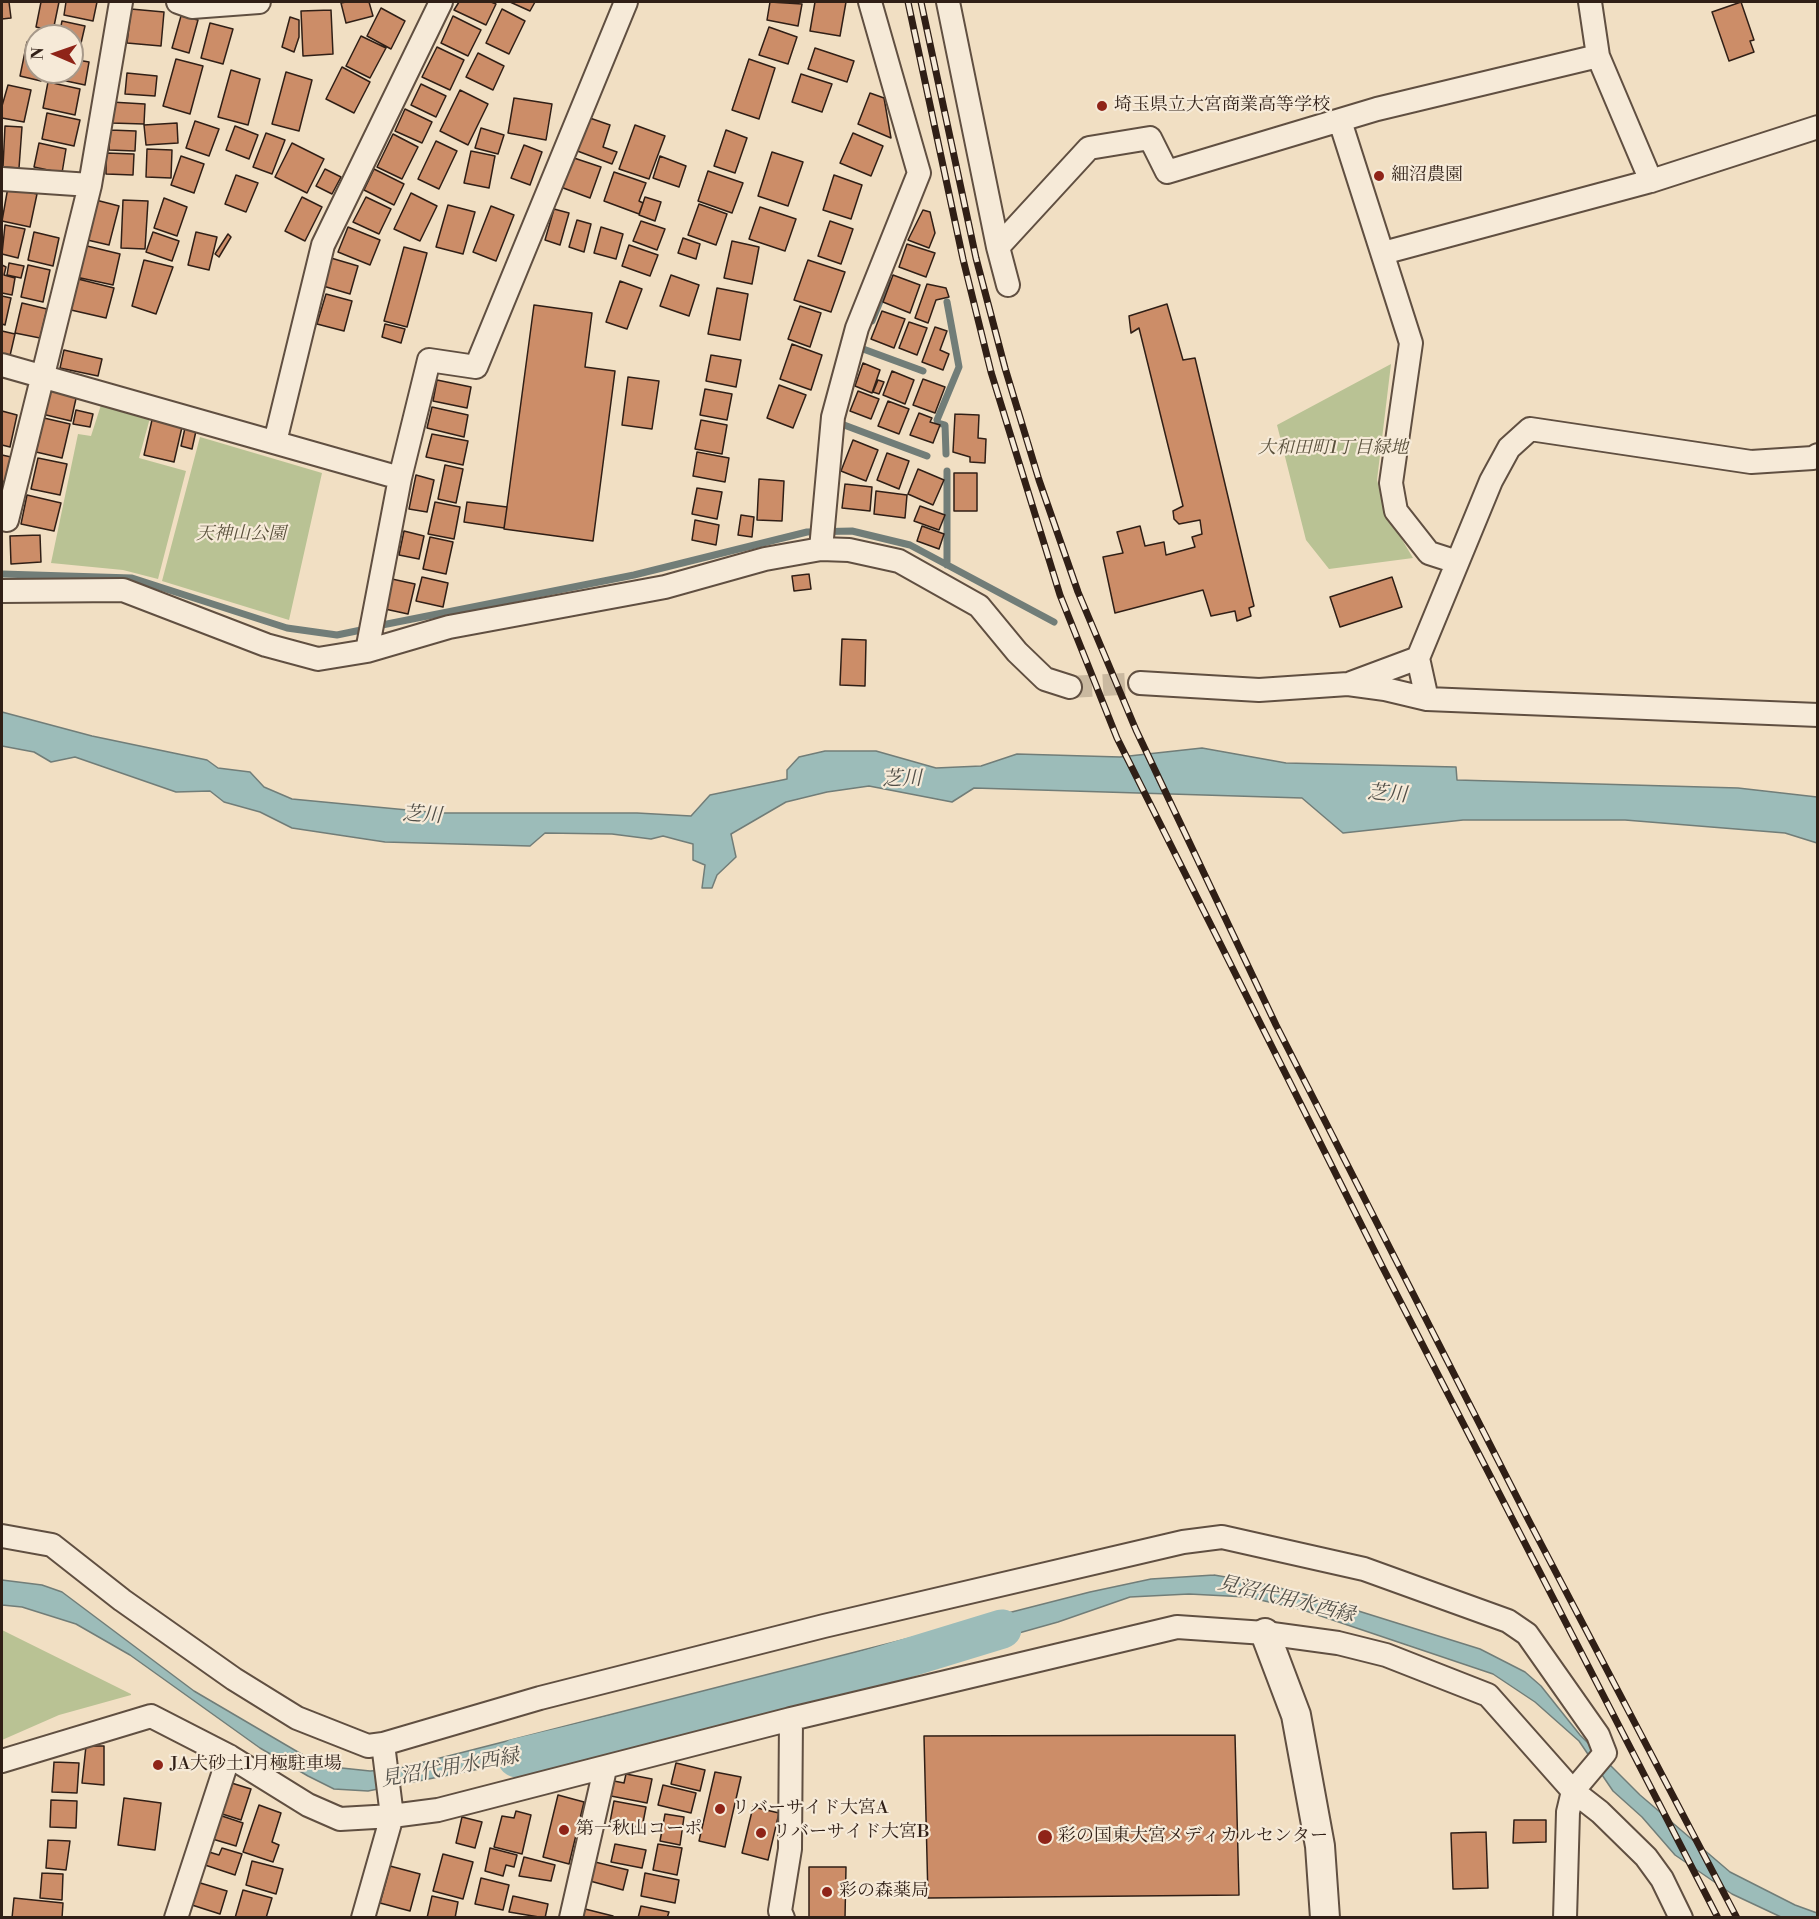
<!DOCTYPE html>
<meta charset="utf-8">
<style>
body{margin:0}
#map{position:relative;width:1819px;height:1919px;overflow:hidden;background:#f1dfc3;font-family:"Libre Bodoni",serif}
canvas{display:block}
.frame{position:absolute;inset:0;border:3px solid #301f16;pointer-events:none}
.north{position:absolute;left:24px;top:24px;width:60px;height:60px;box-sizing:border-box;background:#f6ead8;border:2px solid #a7998a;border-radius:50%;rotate:272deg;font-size:16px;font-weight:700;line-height:24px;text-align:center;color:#301f16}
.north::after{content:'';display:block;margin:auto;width:21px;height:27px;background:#8f2418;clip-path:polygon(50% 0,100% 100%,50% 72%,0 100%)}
</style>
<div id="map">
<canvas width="1819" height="1919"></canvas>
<div class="frame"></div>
<div class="north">N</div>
</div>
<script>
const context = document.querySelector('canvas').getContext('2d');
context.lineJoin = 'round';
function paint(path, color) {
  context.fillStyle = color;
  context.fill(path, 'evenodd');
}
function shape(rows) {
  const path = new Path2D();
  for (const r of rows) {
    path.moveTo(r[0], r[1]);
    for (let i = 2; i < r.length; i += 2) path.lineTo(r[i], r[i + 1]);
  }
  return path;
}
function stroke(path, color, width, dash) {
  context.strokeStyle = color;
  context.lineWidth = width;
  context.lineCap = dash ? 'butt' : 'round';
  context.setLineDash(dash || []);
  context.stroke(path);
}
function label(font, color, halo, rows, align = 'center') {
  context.font = font + ' "Libre Bodoni","Noto Serif JP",serif';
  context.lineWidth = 4.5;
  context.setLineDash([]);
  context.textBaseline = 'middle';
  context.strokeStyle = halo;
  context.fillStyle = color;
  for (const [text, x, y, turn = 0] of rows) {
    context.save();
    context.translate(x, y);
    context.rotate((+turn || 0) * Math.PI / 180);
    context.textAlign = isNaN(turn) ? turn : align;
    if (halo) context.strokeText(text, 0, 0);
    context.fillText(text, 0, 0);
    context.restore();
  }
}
paint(shape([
 [1391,364,1377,480,1385,511,1413,558,1329,569,1306,540,1277,425],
 [101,405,150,418,139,458,186,471,158,579,123,570,51,563,78,434,91,436],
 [200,437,322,473,289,620,162,581],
 [2,1630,131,1694,131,1695,59,1715,2,1740]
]), '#b9c294');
const water = shape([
 [2,712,92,736,207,760,218,768,250,772,264,787,292,799,439,813,637,813,691,816,710,795,787,779,787,770,799,757,825,751,876,751,936,768,981,766,1017,754,1120,757,1202,748,1286,763,1456,767,1457,780,1738,788,1817,797,1817,843,1785,833,1625,820,1463,820,1343,833,1302,798,974,788,952,802,869,786,827,792,786,802,731,834,736,857,717,875,712,888,702,888,705,865,693,860,693,844,663,836,651,839,612,834,545,833,530,846,385,842,292,828,260,812,224,802,210,791,176,792,75,757,51,762,34,752,2,746,2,712],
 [1214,1575,1255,1582,1304,1594,1480,1649,1525,1672,1541,1686,1580,1735,1640,1795,1730,1872,1795,1905,1817,1913,1817,1917,1781,1917,1732,1894,1675,1855,1642,1817,1613,1791,1579,1741,1535,1702,1493,1674,1300,1609,1247,1597,1189,1594,1130,1597,1058,1622,976,1645,950,1644,936,1650,928,1646,850,1670,834,1672,805,1684,797,1685,794,1681,777,1689,585,1739,555,1754,368,1791,334,1789,308,1776,260,1748,130,1655,76,1624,22,1607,2,1605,2,1580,42,1585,62,1592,194,1691,303,1755,323,1766,370,1771,396,1769,460,1753,1090,1592,1151,1579,1214,1575]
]);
paint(water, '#9cbcb9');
stroke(water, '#717d78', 1.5);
stroke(shape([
 [872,321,888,282],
 [855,346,923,371],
 [836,422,927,456],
 [946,454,945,425,938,423,937,420,959,367,947,302],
 [947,565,947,471],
 [2,574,132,578,287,628,337,635,366,629],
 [377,626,634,575,807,532,852,531,910,545,1054,622]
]), '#717d78', 7);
stroke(shape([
 [517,1758,799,1691,1002,1629]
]), '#9cbcb9', 39);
const building = shape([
 [2,2,9,2,11,18,2,19,2,2],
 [41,2,59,2,53,31,36,27,41,2],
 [66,2,97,2,93,21,64,15,66,2],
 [346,2,369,2,373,16,346,23,341,3,346,2],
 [459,2,491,2,496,4,486,25,454,10,459,2],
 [510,2,535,2,530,11,510,2],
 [770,2,802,4,798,26,767,20,770,2],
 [815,2,846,2,840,36,810,31,815,2],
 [1741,2,1754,40,1750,41,1754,52,1729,61,1712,12,1741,2],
 [381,8,405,21,391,49,367,36,381,8],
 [131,9,164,12,161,46,127,43,131,9],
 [502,9,525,21,509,54,486,43,502,9],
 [331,10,333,54,303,56,301,11,331,10],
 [181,16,198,20,189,53,172,48,181,16],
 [453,16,481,30,468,56,441,43,453,16],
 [290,17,299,20,299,37,294,52,282,47,290,17],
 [62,21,85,26,78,56,72,55,72,36,59,36,62,21],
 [210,23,233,29,223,64,201,58,210,23],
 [769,27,797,37,788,64,759,55,769,27],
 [361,36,386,48,370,78,346,66,361,36],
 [27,42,36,44,36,72,42,72,41,81,20,76,27,42],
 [437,47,464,60,450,90,422,77,437,47],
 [815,48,854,61,847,82,808,69,815,48],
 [478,53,504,66,493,90,466,77,478,53],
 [72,59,89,62,85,85,52,78,53,72,72,72,72,59],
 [176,59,203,66,190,114,163,106,176,59],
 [749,59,775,68,759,119,732,110,749,59],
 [342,67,370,82,354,113,326,99,342,67],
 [231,70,260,79,248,125,218,117,231,70],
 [286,72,312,80,299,131,272,124,286,72],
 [127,73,157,76,155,96,125,94,127,73],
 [801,74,832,84,822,112,792,102,801,74],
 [48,82,80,89,75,115,43,108,48,82],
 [421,84,446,96,436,117,411,105,421,84],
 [8,85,31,90,24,122,2,118,2,106,8,85],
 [460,90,488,104,468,145,440,131,460,90],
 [870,93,884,98,891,138,858,124,870,93],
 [514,98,552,104,546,140,508,133,514,98],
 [111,102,145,104,144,124,111,123,111,102],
 [405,109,432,122,422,143,395,131,405,109],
 [47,113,80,120,74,146,42,139,47,113],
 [584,116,610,125,603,147,617,152,612,164,572,149,584,116],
 [195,121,219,129,209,156,186,148,195,121],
 [177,123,178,143,146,145,144,125,177,123],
 [635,125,665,136,649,179,619,169,635,125],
 [5,126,22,127,19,168,3,167,5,126],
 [235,126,258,135,249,159,226,150,235,126],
 [481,128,504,135,498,154,475,148,481,128],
 [110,130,136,131,135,151,109,150,110,130],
 [726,130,747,138,735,173,714,166,726,130],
 [266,133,285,140,272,174,253,167,266,133],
 [853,133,883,146,871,176,840,163,853,133],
 [393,134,418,147,402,179,377,167,393,134],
 [436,141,457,151,439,189,418,179,436,141],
 [39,143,66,149,62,173,34,167,39,143],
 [292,143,324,159,307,193,275,177,292,143],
 [524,145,542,152,530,185,511,178,524,145],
 [147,149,172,150,171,178,146,177,147,149],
 [471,151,495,156,489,188,464,183,471,151],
 [772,152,803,162,788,206,758,196,772,152],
 [106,153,134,154,133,175,106,174,106,153],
 [181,156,204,164,194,193,171,185,181,156],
 [568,156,601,167,590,198,558,186,568,156],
 [660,156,686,166,679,187,653,178,660,156],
 [325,169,341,177,332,194,316,186,325,169],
 [374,169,404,184,394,205,364,190,374,169],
 [708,171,743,183,732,213,698,201,708,171],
 [614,172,646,183,639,201,643,203,639,214,604,201,614,172],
 [236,175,258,183,246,212,225,204,236,175],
 [834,175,862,185,851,219,823,210,834,175],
 [8,187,37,194,30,227,2,221,8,187],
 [411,193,437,206,420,241,394,229,411,193],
 [302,197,322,207,305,241,285,231,302,197],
 [366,197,391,209,379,234,353,222,366,197],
 [645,197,661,202,655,221,639,215,645,197],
 [164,198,187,207,177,236,154,228,164,198],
 [92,199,119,206,109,245,83,239,92,199],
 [123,200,148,201,145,249,121,248,123,200],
 [699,204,727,214,716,245,688,235,699,204],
 [448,205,475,212,463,254,436,247,448,205],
 [491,206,514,215,496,261,473,252,491,206],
 [760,207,796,219,785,251,749,239,760,207],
 [554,209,569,213,560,245,545,240,554,209],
 [923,210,930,212,935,233,929,248,908,240,923,210],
 [577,220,591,224,584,252,569,247,577,220],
 [641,221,665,229,657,250,633,241,641,221],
 [830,221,853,229,841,264,818,256,830,221],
 [5,225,25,229,18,258,2,254,5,225],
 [348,227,380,240,370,265,338,252,348,227],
 [601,227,623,234,616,259,594,253,601,227],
 [34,232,59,238,53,266,28,260,34,232],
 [153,232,179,241,172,261,146,252,153,232],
 [196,232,217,237,209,270,188,265,196,232],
 [228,234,231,237,219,257,215,254,228,234],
 [683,238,700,244,696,259,678,253,683,238],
 [732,241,759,247,752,284,724,278,732,241],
 [907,244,935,253,926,277,899,267,907,244],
 [83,245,120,254,113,285,76,277,83,245],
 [629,245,658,255,650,276,622,266,629,245],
 [404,247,427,253,407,327,384,321,404,247],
 [331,258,358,266,350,294,323,286,331,258],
 [144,260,173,267,156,314,132,306,144,260],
 [808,260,845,272,831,312,794,300,808,260],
 [9,263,24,266,21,278,7,275,9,263],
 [2,265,6,267,4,275,15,278,12,295,2,293,2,265],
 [28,265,50,270,43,302,21,297,28,265],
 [671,275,699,285,689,316,660,306,671,275],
 [893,275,920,285,910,313,883,302,893,275],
 [78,279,114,288,106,318,71,310,78,279],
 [620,281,642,289,627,329,606,322,620,281],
 [927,284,946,288,949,297,936,300,928,323,915,318,927,284],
 [717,288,748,294,740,340,708,334,717,288],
 [326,294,352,301,344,331,317,324,326,294],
 [2,296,11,298,5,325,2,324,2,296],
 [22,303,47,309,40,338,15,333,22,303],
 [1167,304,1183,360,1195,358,1254,606,1249,608,1251,616,1237,621,1235,611,1211,616,1203,590,1115,613,1103,557,1123,553,1117,532,1140,526,1145,546,1164,542,1166,555,1195,547,1192,537,1202,534,1200,520,1179,524,1174,519,1173,511,1183,506,1139,328,1131,333,1129,316,1167,304],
 [534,305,592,313,585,367,615,371,593,541,504,529,534,305],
 [800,306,821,313,810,347,788,339,800,306],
 [882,311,905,319,894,348,871,339,882,311],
 [909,322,927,328,917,355,899,348,909,322],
 [385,324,405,329,401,343,382,337,385,324],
 [935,327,947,331,940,350,949,354,943,370,922,362,935,327],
 [2,331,15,334,9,360,2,358,2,331],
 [792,344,822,355,811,390,780,379,792,344],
 [64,350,102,359,98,376,60,368,64,350],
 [711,355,741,360,736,387,706,381,711,355],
 [863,363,880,370,872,393,855,386,863,363],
 [892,371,914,380,905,404,883,395,892,371],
 [628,377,659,381,652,429,622,425,628,377],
 [923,379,945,387,935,413,913,405,923,379],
 [437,380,471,387,467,408,433,401,437,380],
 [878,380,884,382,879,394,873,392,878,380],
 [779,385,806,395,793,428,767,418,779,385],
 [48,388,77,394,71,421,42,414,48,388],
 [705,389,732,394,727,420,700,415,705,389],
 [858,391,879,399,871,419,850,411,858,391],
 [888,401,909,409,899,434,878,426,888,401],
 [432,407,468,415,464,437,427,428,432,407],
 [76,410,93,414,90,427,73,424,76,410],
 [2,411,17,415,10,447,2,445,2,411],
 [919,413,932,418,930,422,940,425,933,443,910,435,919,413],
 [955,414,979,415,978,438,986,439,985,463,970,462,970,457,953,452,955,414],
 [44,418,70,424,62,458,36,452,44,418],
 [152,420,182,427,174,462,144,455,152,420],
 [701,420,727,425,722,454,695,449,701,420],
 [185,428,196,431,192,449,181,446,185,428],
 [432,434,468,441,463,465,426,457,432,434],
 [853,440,878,450,866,481,841,471,853,440],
 [697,452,729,458,725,482,693,476,697,452],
 [887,453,909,461,899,489,877,480,887,453],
 [2,455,11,457,5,482,2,481,2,455],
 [38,458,67,464,60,495,31,489,38,458],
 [445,465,463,469,456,503,438,499,445,465],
 [918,469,944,480,933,505,908,494,918,469],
 [954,473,977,473,977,511,954,511,954,473],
 [416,475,434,480,427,512,409,509,416,475],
 [759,479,784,481,782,521,757,520,759,479],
 [845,484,872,487,870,511,842,508,845,484],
 [697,488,722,492,717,519,692,514,697,488],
 [876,491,907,495,905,518,874,514,876,491],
 [27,495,61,503,54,531,21,524,27,495],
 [435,502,460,507,454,539,428,534,435,502],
 [467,502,507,507,504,528,464,522,467,502],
 [920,506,945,515,939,530,914,521,920,506],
 [741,515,754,517,752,537,738,535,741,515],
 [695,520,719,525,716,545,692,540,695,520],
 [922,526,944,534,939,549,917,541,922,526],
 [404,531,424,536,419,559,399,555,404,531],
 [40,535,41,562,11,564,10,536,40,535],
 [430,537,453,542,446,574,423,569,430,537],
 [809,574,811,589,794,591,792,576,809,574],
 [422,577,448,583,443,607,416,601,422,577],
 [1392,577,1402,607,1340,627,1330,597,1392,577],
 [392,579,415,584,408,614,385,609,392,579],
 [842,639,866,640,865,686,840,685,842,639],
 [1235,1735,1239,1895,928,1898,924,1736,1235,1735],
 [86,1746,104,1746,104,1785,82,1783,86,1746],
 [54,1762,79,1763,77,1793,52,1792,54,1762],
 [676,1763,705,1770,700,1791,671,1784,676,1763],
 [715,1772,741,1777,725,1847,699,1841,715,1772],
 [626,1774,652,1779,647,1803,611,1796,614,1781,624,1783,626,1774],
 [225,1781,251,1789,241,1820,216,1812,225,1781],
 [663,1785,696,1793,691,1813,658,1805,663,1785],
 [558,1795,584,1802,569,1864,543,1857,558,1795],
 [124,1798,161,1803,155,1850,118,1845,124,1798],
 [51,1800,77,1801,76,1828,50,1827,51,1800],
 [614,1801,646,1807,642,1828,610,1822,614,1801],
 [259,1805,281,1813,272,1842,279,1845,273,1862,243,1852,259,1805],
 [753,1807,779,1813,768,1860,742,1853,753,1807],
 [516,1811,531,1815,522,1854,494,1847,502,1816,514,1818,516,1811],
 [216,1814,243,1823,236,1846,209,1838,216,1814],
 [665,1814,684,1817,680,1845,660,1841,665,1814],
 [462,1817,482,1822,475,1848,456,1843,462,1817],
 [1514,1820,1546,1820,1546,1842,1513,1843,1514,1820],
 [1486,1832,1488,1888,1453,1889,1451,1833,1486,1832],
 [48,1840,70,1841,66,1870,46,1868,48,1840],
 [615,1844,646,1850,642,1868,611,1862,615,1844],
 [658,1844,682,1848,677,1875,653,1870,658,1844],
 [222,1848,242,1854,235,1875,205,1865,209,1852,219,1855,222,1848],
 [490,1848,517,1855,514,1867,506,1865,503,1876,485,1871,490,1848],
 [443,1854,473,1862,463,1899,433,1891,443,1854],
 [524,1857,555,1865,551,1881,519,1876,524,1857],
 [252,1861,283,1869,276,1894,246,1885,252,1861],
 [595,1862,628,1870,623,1890,590,1881,595,1862],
 [390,1866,420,1874,410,1911,380,1903,390,1866],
 [809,1867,846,1867,845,1918,809,1918,809,1867],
 [42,1873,63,1874,62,1900,40,1898,42,1873],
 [645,1873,679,1880,675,1903,641,1896,645,1873],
 [481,1878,509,1885,503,1910,475,1904,481,1878],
 [197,1882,227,1891,220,1914,192,1905,197,1882],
 [243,1890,272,1898,266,1918,235,1918,243,1890],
 [432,1896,458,1902,455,1918,427,1918,432,1896],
 [513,1896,548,1904,545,1918,509,1912,513,1896],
 [14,1898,63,1903,62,1918,12,1918,14,1898],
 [641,1906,669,1912,667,1918,638,1918,641,1906],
 [585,1909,613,1916,613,1918,583,1918,585,1909]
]);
paint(building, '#cc8d68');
stroke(building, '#301f16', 1.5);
stroke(shape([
 [1070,687,1140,683]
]), '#cab9a0', 22, [22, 11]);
const minor = shape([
 [178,2,192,7,259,2],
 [948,2,998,247,1008,285],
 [1590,2,1598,56,1651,181],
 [1340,121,1411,343,1391,483,1396,511,1429,553,1457,562],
 [2,179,90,185],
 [998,247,1089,148,1150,138,1167,172,1377,109,1598,56],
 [1383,253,1651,181,1818,127],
 [2,365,400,478],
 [275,442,323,245,441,2],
 [2,519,7,520,90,185,121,2],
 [821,549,833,417,857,328,919,173,870,2],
 [2,591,123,590,266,645,318,659,367,651,449,627,665,587,765,559,821,549,849,550,899,561,979,606,1017,652,1045,679,1070,687],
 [367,651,400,478,429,360,476,367,626,2],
 [1418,658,1427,699],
 [1140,683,1259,690,1348,684,1385,689,1427,699,1818,715],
 [1351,683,1418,658,1491,481,1509,448,1530,429,1751,462,1813,458,1818,455],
 [2,1536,52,1545,122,1600,234,1679,297,1718,368,1746,383,1744,540,1698,824,1626,1183,1542,1222,1537,1364,1569,1508,1621,1527,1634,1598,1735,1605,1753,1573,1791,1568,1812,1565,1918],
 [791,1719,1177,1627,1265,1633,1338,1643,1386,1655,1488,1695,1573,1791,1600,1812,1646,1857,1662,1879,1681,1918],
 [2,1761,151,1716,229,1756,308,1805,340,1819,392,1816,438,1810,791,1719,790,1849,780,1911,783,1918],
 [176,1918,229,1756],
 [363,1918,392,1816,383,1744],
 [571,1918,605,1769]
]);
const tertiary = shape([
 [1265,1633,1296,1715,1320,1846,1325,1918]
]);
stroke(minor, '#604f41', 26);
stroke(tertiary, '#604f41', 32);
stroke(minor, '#f6ead8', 22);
stroke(tertiary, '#f6ead8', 28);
const rail = shape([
 [908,2,963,259,991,372,1060,595,1117,738,1382,1266,1718,1918],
 [921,2,976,258,1005,368,1039,480,1078,592,1136,730,1276,1025,1529,1521,1737,1918]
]);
stroke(rail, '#301f16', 7);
stroke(rail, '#f6ead8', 4.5, [14]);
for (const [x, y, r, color] of [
 [1102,106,6,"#8f2418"],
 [1379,176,6,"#8f2418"],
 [158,1765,6,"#8f2418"],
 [720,1809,6,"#8f2418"],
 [564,1830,6,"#8f2418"],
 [761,1833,6,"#8f2418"],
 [1045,1837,8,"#8f2418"],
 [827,1892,6,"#8f2418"]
]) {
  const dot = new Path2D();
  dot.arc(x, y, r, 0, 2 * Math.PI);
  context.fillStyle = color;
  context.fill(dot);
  stroke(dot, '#f6ead8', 2);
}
label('18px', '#301f16', '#f6ead8', [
 ["埼玉県立大宮商業高等学校",1114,106],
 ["細沼農園",1391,176],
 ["JA大砂土1月極駐車場",170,1765],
 ["リバーサイド大宮A",732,1809],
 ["第一秋山コーポ",576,1830],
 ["リバーサイド大宮B",773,1833],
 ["彩の国東大宮メディカルセンター",1058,1837],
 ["彩の森薬局",839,1892]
], 'left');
label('italic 18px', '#59503c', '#f6ead8', [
 ["大和田町1丁目緑地",1333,449],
 ["天神山公園",241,535]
]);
label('italic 20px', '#504e47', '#f6ead8', [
 ["芝川",902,780,-1],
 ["芝川",1387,795,4],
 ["芝川",422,816,3],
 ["見沼代用水西縁",1286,1600,14],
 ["見沼代用水西緑",450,1769,-10]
]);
</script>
